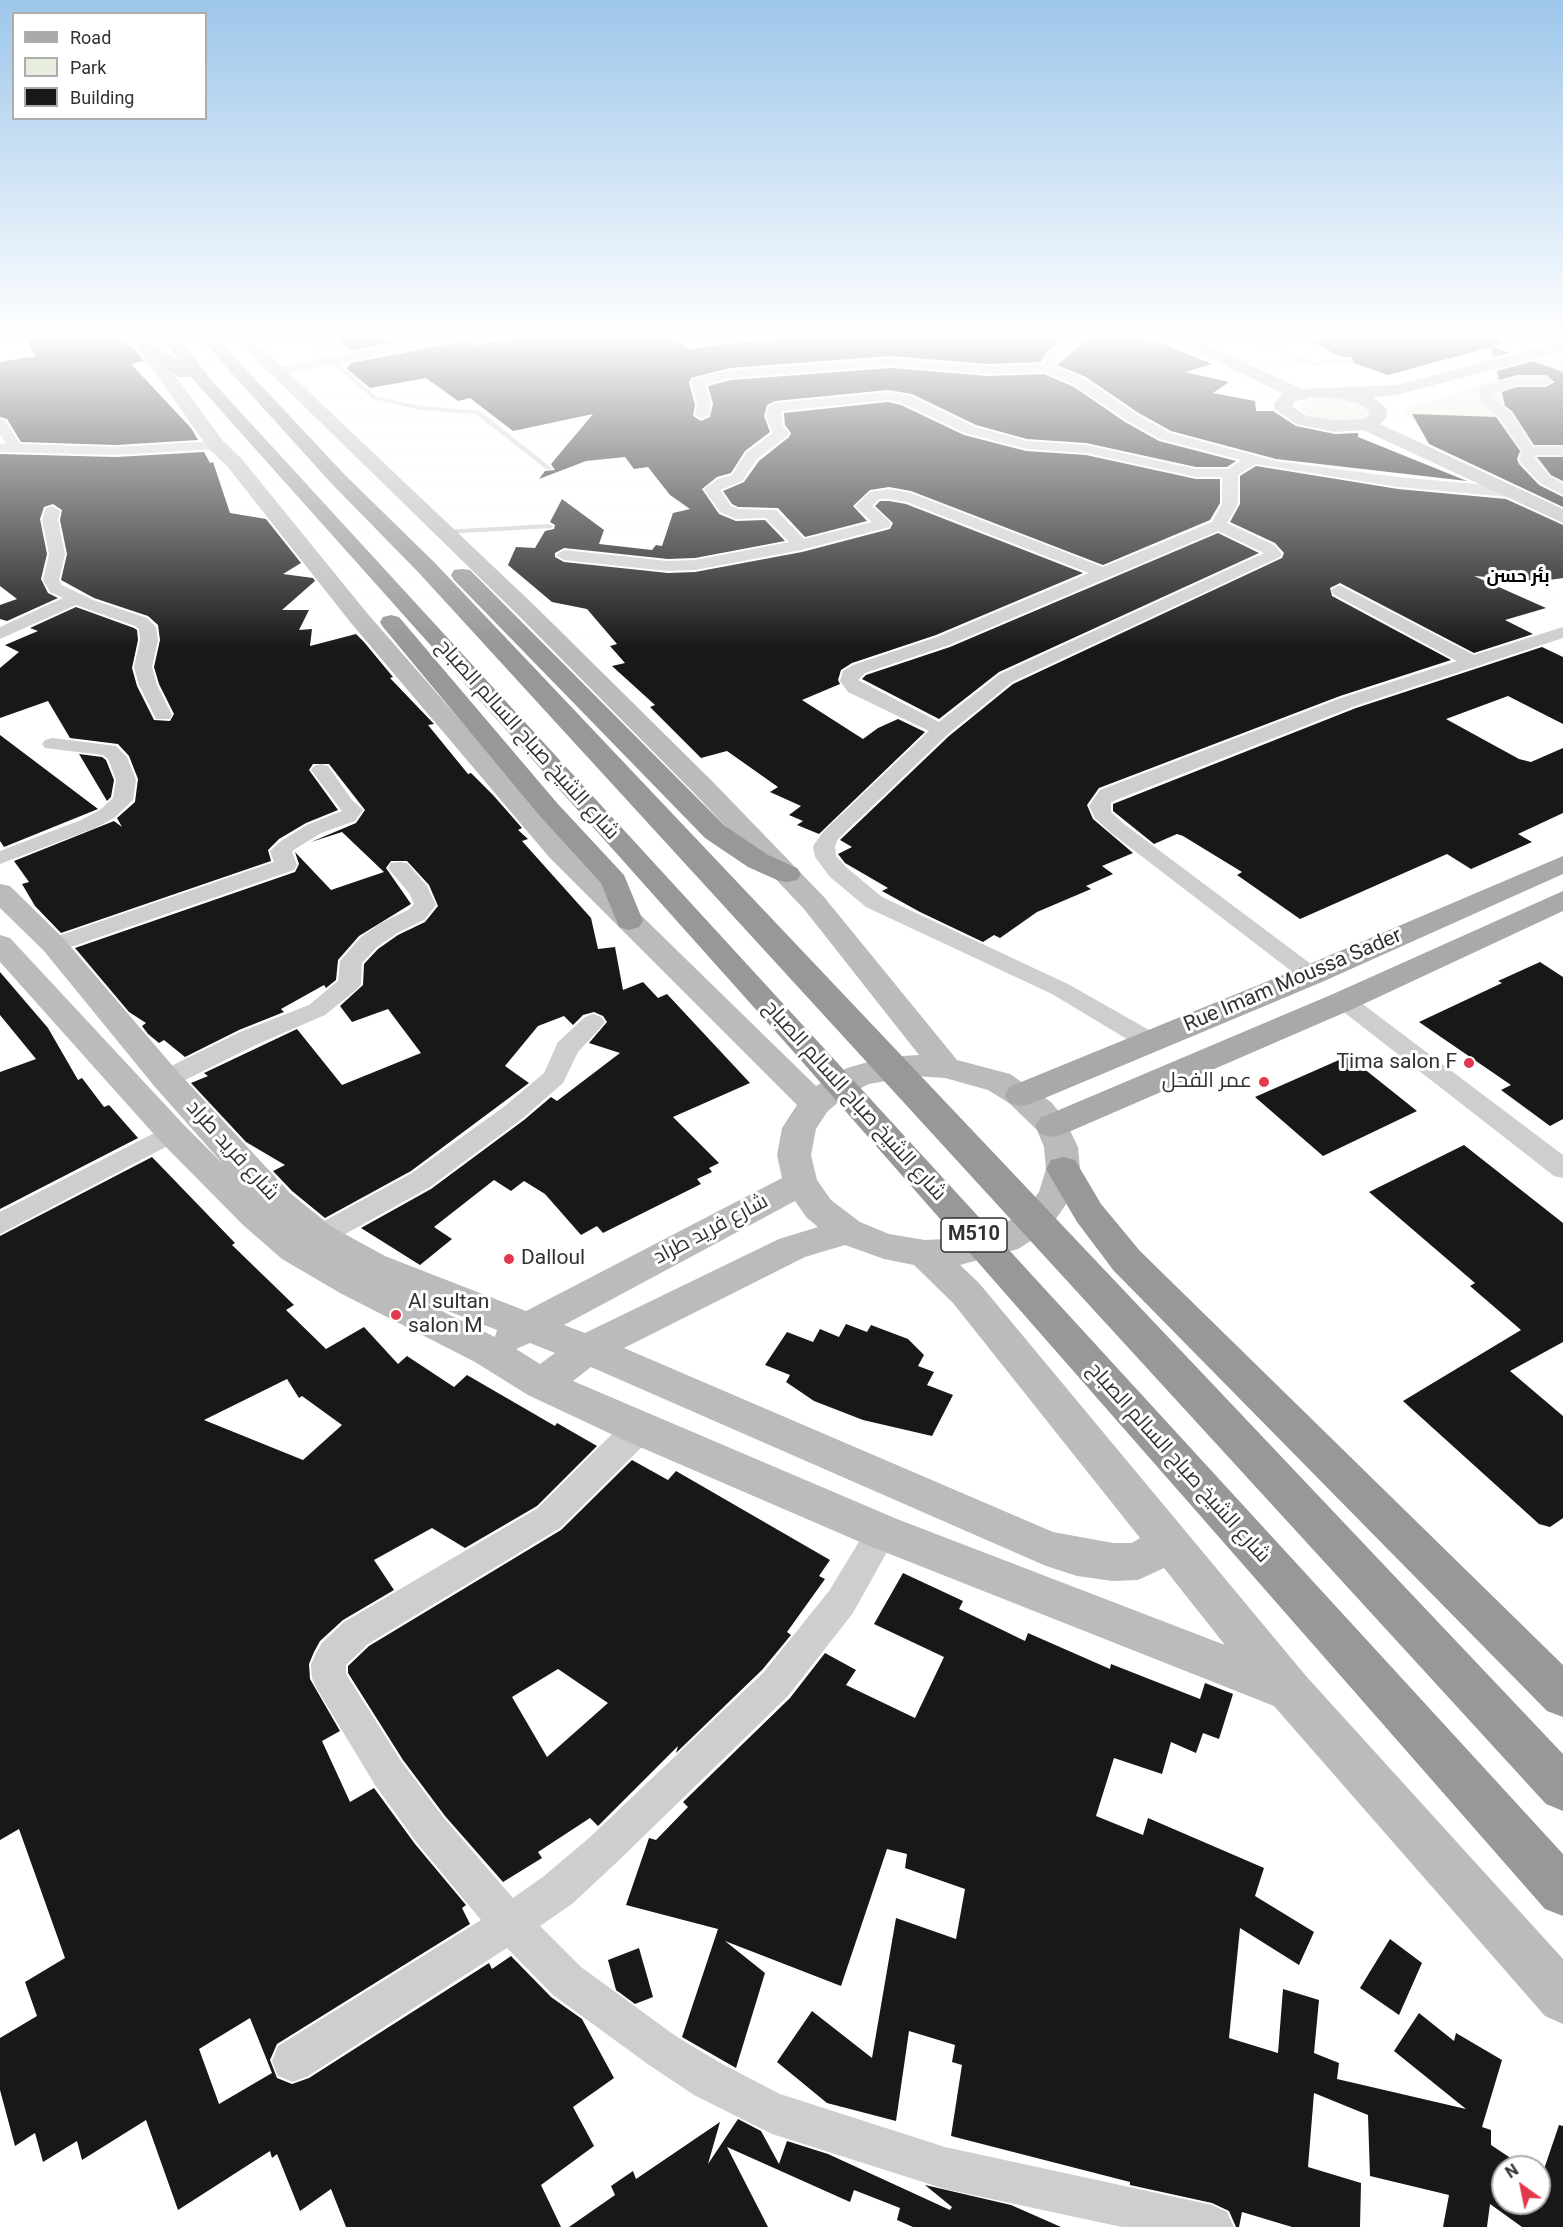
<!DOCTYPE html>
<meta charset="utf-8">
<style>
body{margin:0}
#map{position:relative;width:1563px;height:2227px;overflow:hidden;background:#fff;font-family:Roboto,sans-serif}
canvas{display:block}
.legend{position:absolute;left:12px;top:12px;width:195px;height:108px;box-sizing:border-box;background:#fff;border:2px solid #adadad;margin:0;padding:8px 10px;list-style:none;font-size:18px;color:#313131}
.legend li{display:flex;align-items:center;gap:12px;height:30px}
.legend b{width:30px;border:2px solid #adadad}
.north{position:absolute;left:1491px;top:2155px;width:60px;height:60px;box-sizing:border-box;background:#fff;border:2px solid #adadad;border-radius:50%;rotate:327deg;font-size:16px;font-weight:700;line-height:24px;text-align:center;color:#313131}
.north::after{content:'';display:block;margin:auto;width:21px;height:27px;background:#e3374c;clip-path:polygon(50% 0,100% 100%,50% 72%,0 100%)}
</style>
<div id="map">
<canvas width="1563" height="2227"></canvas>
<ul class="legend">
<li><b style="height:8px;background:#a9a9a9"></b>Road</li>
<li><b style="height:16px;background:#e7eddf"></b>Park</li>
<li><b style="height:16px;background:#181818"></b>Building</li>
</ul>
<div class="north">N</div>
</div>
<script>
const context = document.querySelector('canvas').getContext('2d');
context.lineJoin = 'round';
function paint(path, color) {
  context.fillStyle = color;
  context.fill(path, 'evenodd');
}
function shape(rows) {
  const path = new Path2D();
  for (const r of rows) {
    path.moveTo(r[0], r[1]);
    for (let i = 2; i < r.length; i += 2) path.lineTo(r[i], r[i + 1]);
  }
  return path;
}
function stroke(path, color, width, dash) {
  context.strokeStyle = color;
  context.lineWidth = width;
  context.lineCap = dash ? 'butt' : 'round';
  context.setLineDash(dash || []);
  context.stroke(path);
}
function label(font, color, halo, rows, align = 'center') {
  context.font = font + ' Roboto,Cairo,sans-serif';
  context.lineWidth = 6;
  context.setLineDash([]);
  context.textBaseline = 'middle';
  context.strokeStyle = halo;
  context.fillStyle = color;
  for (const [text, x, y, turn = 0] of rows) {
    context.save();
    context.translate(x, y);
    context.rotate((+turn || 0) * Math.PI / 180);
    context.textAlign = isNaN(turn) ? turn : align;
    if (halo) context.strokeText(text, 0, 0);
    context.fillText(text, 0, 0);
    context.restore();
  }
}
paint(shape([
 [1563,355,1563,488,1513,455,1431,438,1402,410,1473,387,1538,361],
 [1314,398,1346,399,1362,405,1368,413,1361,419,1354,421,1319,419,1303,412,1300,408,1301,404]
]), '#e7eddf');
paint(shape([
 [24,336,123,336,144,361,131,364,191,428,198,440,116,445,21,442,7,419,0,417,0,362,36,356],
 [334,336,425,336,350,351],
 [467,336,470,336,471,346,519,336,667,336,690,349,793,336,1069,336,1048,350,1041,362,988,364,891,356,730,368,691,378,689,383,695,405,693,416,701,421,710,417,713,404,708,386,731,380,891,368,988,376,1044,374,1074,387,1125,422,1159,441,1236,461,1227,467,1196,467,1086,443,1027,439,976,425,912,394,888,390,775,401,767,405,764,416,770,432,745,451,731,473,717,477,702,489,719,514,736,521,765,520,785,541,695,558,668,559,564,548,555,553,555,557,564,562,668,573,695,572,802,552,890,529,893,523,875,506,880,501,889,501,906,504,1083,573,936,635,852,663,841,670,838,680,840,684,802,700,863,739,878,728,898,719,925,732,819,834,797,825,803,821,789,815,801,806,770,792,778,787,727,751,701,758,650,707,655,705,612,666,625,663,610,646,617,644,587,609,552,602,508,565,516,547,535,548,545,531,554,529,555,525,550,522,562,499,604,530,599,544,652,550,656,545,662,546,673,513,690,509,670,495,648,467,634,469,625,457,586,461,539,479,545,471,555,470,551,464,593,414,513,431,470,398,458,401,426,378,370,388,347,369,351,363,459,342],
 [1091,336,1143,336,1212,364,1185,372,1229,382,1213,393,1255,401,1256,411,1273,411,1296,426,1335,434,1358,433,1358,437,1467,481,1276,459,1171,431,1137,412,1086,377,1057,365],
 [1298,336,1500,336,1501,344,1492,346,1510,353,1493,357,1491,347,1388,375,1354,363,1351,357,1342,357],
 [1533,361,1563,372,1563,445,1534,445,1512,411,1505,406,1502,392,1517,387,1546,387,1555,382,1546,375,1517,375,1499,380,1497,371],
 [888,402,901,405,964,435,1026,451,1086,455,1196,479,1220,479,1220,503,1210,520,1103,565,911,491,889,487,870,490,853,506,867,521,805,537,778,508,738,507,732,504,723,491,744,482,759,461,789,437,791,433,785,425,784,413],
 [1412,414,1496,417,1520,451,1517,459,1519,464,1539,485,1563,497,1563,507,1429,444],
 [204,452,210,463,213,462,230,513,266,519,301,563,283,574,313,578,315,581,282,610,309,610,299,630,312,629,310,646,356,634,364,642,393,677,390,678,434,724,428,725,468,774,471,773,493,795,522,828,518,830,528,839,522,841,591,918,598,949,615,947,623,990,643,982,658,998,667,994,750,1083,673,1117,719,1163,709,1168,712,1172,697,1179,701,1184,603,1233,597,1226,581,1235,545,1194,524,1181,511,1191,494,1180,434,1227,452,1239,420,1265,361,1228,431,1189,524,1120,551,1097,557,1101,620,1053,589,1043,607,1022,603,1016,594,1012,583,1015,573,1025,564,1016,538,1026,505,1066,529,1083,411,1171,325,1218,292,1191,273,1171,285,1165,246,1142,191,1083,208,1076,204,1073,297,1029,342,1085,421,1053,388,1009,352,1022,340,1006,363,985,364,964,378,949,398,935,425,922,438,906,429,885,407,861,391,861,386,868,411,904,359,936,338,960,336,980,326,988,324,985,281,1009,284,1012,239,1030,185,1057,164,1040,159,1043,148,1034,142,1026,146,1023,129,1012,75,948,295,872,299,864,295,852,331,890,384,872,342,832,311,842,356,823,365,810,329,764,313,764,309,770,338,810,306,823,279,839,268,850,271,861,61,933,35,906,22,884,29,882,14,861,114,821,122,827,117,818,135,802,138,779,129,756,118,744,70,738,48,701,0,718,0,668,19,652,5,645,38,631,30,628,76,607,134,628,137,630,138,640,132,668,137,686,154,720,170,721,174,714,159,684,154,667,160,640,158,625,148,616,94,598,61,580,67,554,60,520,62,510,53,504,44,507,40,519,47,554,41,579,48,593,58,598,7,621,0,619,0,605,17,599,0,586,0,454,116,457],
 [1537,457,1563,457,1563,481,1551,475],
 [1256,466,1398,489,1506,499,1563,525,1563,578,1542,581,1474,576,1546,608,1505,620,1533,634,1474,653,1340,583,1330,588,1332,596,1451,660,1340,696,1099,788,1087,805,1093,819,1133,853,1102,866,1113,874,1086,886,1091,889,1037,912,1000,938,994,935,983,942,920,912,882,891,888,888,845,863,838,854,852,847,840,840,949,736,1013,684,1282,558,1284,553,1275,543,1230,522,1240,504,1240,476],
 [1218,533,1259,553,999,672,939,719,862,679,866,675,950,647],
 [1542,647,1563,657,1563,724,1508,696,1446,719,1519,759,1531,762,1563,748,1563,813,1518,834,1532,842,1471,869,1447,854,1300,919,1237,875,1242,872,1183,836,1177,834,1154,844,1113,811,1113,804,1356,708],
 [0,735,98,809,4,847,0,841],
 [79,754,102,757,106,760,114,780,111,797,107,801],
 [1540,962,1563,977,1563,1119,1550,1126,1501,1090,1511,1085,1419,1022,1502,983,1498,981],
 [0,972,48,1028,78,1080,82,1078,104,1107,109,1105,138,1138,0,1209,0,1072,36,1059,0,1015],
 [1348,1056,1417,1111,1323,1156,1255,1097],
 [1464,1145,1563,1223,1563,1342,1510,1371,1563,1416,1563,1518,1550,1527,1539,1524,1403,1401,1521,1330,1470,1286,1475,1283,1369,1192],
 [152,1157,235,1243,232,1245,294,1305,286,1310,326,1349,364,1327,398,1364,407,1356,454,1387,467,1375,555,1426,557,1423,597,1446,537,1506,465,1548,432,1528,374,1560,394,1590,343,1620,320,1641,314,1652,309,1664,310,1679,340,1731,322,1741,350,1802,374,1788,415,1844,466,1905,462,1908,470,1924,277,2044,270,2060,277,2078,292,2084,309,2078,489,1963,492,1969,511,1956,551,1997,582,2019,614,2078,573,2107,594,2146,541,2185,561,2227,346,2227,331,2189,300,2211,277,2154,272,2158,270,2151,178,2210,146,2120,82,2160,77,2141,43,2162,35,2133,15,2146,0,2090,0,2038,37,2016,25,1982,65,1958,19,1829,0,1840,0,1236],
 [287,1379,299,1398,302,1396,342,1425,303,1460,204,1420],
 [250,2018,272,2073,219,2104,199,2049],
 [846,1324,867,1332,871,1325,908,1339,924,1355,918,1366,934,1372,927,1385,953,1395,932,1436,863,1420,814,1401,786,1382,790,1375,765,1365,787,1332,813,1342,820,1329,839,1337],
 [632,1460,668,1480,676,1471,830,1560,819,1576,825,1579,787,1632,791,1635,762,1670,676,1753,678,1746,598,1826,590,1818,538,1852,542,1858,503,1882,445,1816,403,1760,348,1673,348,1666,369,1646,561,1530],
 [558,1669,608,1703,547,1757,512,1697],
 [903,1573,963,1601,959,1609,1025,1641,1028,1633,1110,1669,1111,1664,1200,1699,1205,1683,1233,1694,1219,1739,1203,1733,1196,1753,1171,1742,1162,1774,1114,1758,1096,1816,1143,1835,1148,1818,1264,1868,1255,1896,1314,1932,1299,1965,1240,1928,1229,2038,1278,2053,1283,1989,1319,2000,1314,2053,1339,2063,1337,2079,1466,2109,1394,2051,1419,2013,1454,2041,1456,2033,1502,2060,1482,2127,1491,2130,1491,2145,1524,2167,1503,2167,1503,2203,1539,2203,1539,2177,1541,2178,1559,2125,1563,2126,1563,2227,1522,2227,1490,2204,1487,2227,1443,2227,1449,2195,1370,2176,1368,2115,1314,2093,1308,2167,1361,2183,1360,2227,1292,2227,1242,2212,1239,2227,1236,2227,1229,2211,1212,2203,1130,2185,1130,2182,951,2136,962,2065,952,2062,955,2045,909,2031,896,2121,827,2103,777,2062,812,2011,872,2058,896,1918,956,1939,965,1889,905,1868,907,1854,887,1849,841,1986,725,1941,765,1973,736,2068,682,2037,718,1929,626,1905,649,1838,656,1840,688,1807,683,1802,790,1698,825,1653,856,1670,846,1685,915,1718,944,1657,874,1624],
 [1390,1939,1422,1963,1399,2015,1360,1988],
 [639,1948,653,1997,635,2004,616,1990,608,1960],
 [738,2119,761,2131,779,2164,787,2141,828,2154,950,2210,952,2207,925,2185,1011,2205,1061,2227,913,2227,897,2220,900,2208,854,2190,850,2202,727,2147,768,2227,569,2227,615,2195,611,2186,633,2171,636,2179,720,2122,708,2164]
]), '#181818');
paint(shape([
 [1244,336,1253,336,1311,362,1350,359,1353,361,1310,366,1244,336],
 [313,337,317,337,333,352,333,354,329,354,313,339,313,337],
 [329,359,333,359,377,397,420,406,480,411,553,469,547,470,476,414,420,410,373,399,329,361,329,359],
 [549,524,553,526,552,528,444,534,440,532,444,530,549,524]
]), '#cecece');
paint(shape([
 [438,336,465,336,459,340,277,375,270,371,277,367,438,336],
 [1074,336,1089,336,1059,358,1054,366,1085,379,1136,414,1170,433,1276,461,1398,477,1509,487,1517,492,1509,497,1398,487,1256,464,1238,475,1238,504,1227,523,1274,545,1282,554,1280,557,1012,682,948,734,838,839,835,846,836,856,846,867,882,897,1068,984,1158,1035,1161,1041,1158,1047,1149,1049,1140,1047,1052,994,866,907,830,877,815,857,813,846,823,832,929,731,848,692,840,681,843,671,853,665,937,637,1089,573,907,502,889,499,879,499,872,506,889,521,891,524,889,527,801,550,695,570,668,571,564,560,556,555,564,550,668,561,695,560,789,542,766,518,736,519,720,512,704,489,718,479,732,475,746,453,773,433,766,416,768,407,775,403,888,392,911,396,975,427,1027,441,1086,445,1196,469,1228,469,1241,460,1160,439,1126,420,1075,385,1044,372,988,374,891,366,731,378,705,384,711,405,709,415,702,419,695,415,697,405,691,382,693,379,731,370,891,358,988,366,1042,364,1049,352,1074,336],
 [888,400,902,403,965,433,1027,449,1086,453,1196,477,1222,477,1222,504,1212,522,1103,567,911,493,889,489,870,492,855,506,872,522,804,539,776,510,738,509,731,506,720,490,742,481,757,459,787,436,789,433,783,426,781,411,888,400],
 [1218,531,1264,553,1000,674,939,722,858,680,865,673,949,645,1218,531],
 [1517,377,1546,377,1553,381,1546,385,1517,385,1492,393,1493,399,1510,412,1533,447,1563,447,1563,455,1535,455,1534,459,1550,477,1563,484,1563,495,1540,483,1521,463,1519,460,1522,451,1500,418,1480,401,1480,387,1517,377],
 [0,419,5,420,20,444,116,447,216,441,223,445,216,449,116,455,0,452,0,444,6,444,0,434,0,419],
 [52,506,60,511,58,520,65,554,59,580,62,585,93,600,147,618,156,627,158,640,152,667,157,685,172,715,170,719,156,719,139,685,134,667,140,640,139,629,135,626,76,605,0,639,0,627,63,598,50,592,43,580,49,554,42,520,46,508,52,506],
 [1339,585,1474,655,1563,627,1563,638,1355,706,1111,802,1111,812,1124,824,1319,970,1323,975,1319,980,1311,982,1303,980,1110,832,1095,818,1089,806,1100,790,1341,698,1457,661,1333,594,1331,590,1339,585],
 [52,738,116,746,127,757,136,780,133,800,114,818,95,828,0,864,0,851,81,820,100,810,113,798,116,780,108,759,103,755,45,748,42,744,45,740,52,738],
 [321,764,328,766,352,800,363,810,355,821,321,833,295,849,292,852,297,865,294,870,62,950,46,950,43,945,46,940,274,862,270,851,281,841,307,825,342,811,311,770,314,766,321,764],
 [399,862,407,863,427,886,436,905,424,920,397,933,377,947,362,963,361,984,357,989,325,1015,258,1044,175,1085,166,1087,157,1085,154,1079,157,1073,240,1032,309,1005,338,981,340,961,361,937,381,923,408,910,414,904,409,893,388,868,391,863,399,862],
 [1344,994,1352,996,1563,1155,1563,1178,1554,1176,1336,1006,1332,1001,1336,996,1344,994],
 [593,1014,601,1017,605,1022,601,1027,578,1052,563,1083,523,1118,430,1187,313,1252,303,1255,293,1252,289,1245,293,1238,412,1173,505,1106,544,1073,558,1042,585,1017,593,1014],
 [172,1124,181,1127,185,1133,181,1139,0,1234,0,1212,172,1124],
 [640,1416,651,1420,655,1429,651,1438,560,1528,368,1644,346,1665,346,1674,401,1761,443,1817,513,1898,544,1876,589,1838,764,1672,829,1591,871,1522,882,1518,893,1522,898,1532,853,1613,788,1696,615,1864,572,1904,540,1926,581,1967,677,2037,724,2065,780,2094,945,2147,1212,2205,1227,2212,1234,2227,1122,2227,945,2189,772,2134,694,2095,649,2065,553,1995,507,1948,308,2076,293,2082,278,2076,272,2061,278,2046,481,1920,417,1843,375,1785,317,1689,312,1678,311,1664,316,1653,322,1643,344,1622,538,1508,612,1434,629,1420,640,1416]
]), '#cecece');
paint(shape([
 [129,336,146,336,223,441,241,458,367,613,569,845,816,1086,847,1068,886,1057,919,1055,804,909,695,794,518,615,232,336,250,336,534,605,713,782,824,897,957,1060,1010,1074,1051,1102,1064,1118,1078,1147,1080,1169,1072,1196,1048,1230,1018,1249,960,1265,979,1283,1306,1676,1563,1959,1563,2024,1545,2016,1274,1706,867,1545,626,1441,528,1395,475,1362,340,1293,282,1259,243,1225,160,1141,0,962,0,935,10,938,184,1125,224,1165,155,1087,44,951,0,908,0,884,10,886,64,939,177,1071,290,1193,332,1227,385,1256,526,1311,782,1178,777,1155,782,1128,797,1105,549,857,351,623,227,466,209,449,129,336],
 [915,1076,945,1078,988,1090,1009,1103,1037,1130,1044,1147,1046,1169,1039,1192,1024,1212,993,1230,968,1238,925,1240,889,1234,860,1222,831,1200,817,1180,811,1155,816,1129,827,1112,845,1096,869,1084,915,1076],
 [795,1201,807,1218,818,1227,779,1239,585,1333,564,1325,795,1201],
 [845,1245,884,1259,914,1265,953,1303,1140,1538,1132,1543,1113,1543,1053,1532,624,1348,805,1257,845,1245],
 [417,1299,497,1330,495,1337,417,1299],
 [530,1343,555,1353,540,1364,516,1349,530,1343],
 [591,1367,1046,1566,1077,1576,1113,1581,1138,1580,1164,1568,1225,1645,897,1519,573,1381,591,1367],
 [1166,336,1188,336,1302,389,1397,385,1563,341,1563,351,1397,395,1373,397,1386,408,1387,417,1380,424,1563,509,1563,523,1363,430,1335,432,1296,424,1275,409,1274,403,1283,394,1166,336],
 [1311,397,1342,399,1359,404,1368,410,1369,415,1362,419,1335,420,1307,416,1293,407,1294,402,1311,397]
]), '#bbb');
paint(shape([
 [1563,856,1563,874,1322,982,1033,1103,1021,1106,1009,1103,1005,1095,1009,1087,1300,968,1563,856],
 [1563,891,1563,911,1355,1008,1064,1134,1052,1137,1040,1134,1035,1126,1040,1118,1333,994,1563,891]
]), '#a9a9a9');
paint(shape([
 [141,336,179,361,161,336,178,336,212,381,1563,1854,1563,1916,1545,1909,784,1041,191,377,179,377,134,345,132,341,134,337,141,336],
 [198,336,215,336,345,475,435,563,1563,1754,1563,1811,1546,1804,419,573,331,483,198,336],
 [462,569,470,570,725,826,768,855,797,868,801,874,797,880,787,882,777,880,748,867,705,838,454,580,451,575,454,570,462,569],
 [391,615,399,617,557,803,624,875,643,921,639,927,629,930,619,927,601,883,539,815,383,627,380,622,383,617,391,615],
 [1063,1157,1075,1160,1101,1204,1140,1251,1563,1665,1563,1717,1547,1711,1114,1271,1077,1222,1046,1169,1051,1160,1063,1157]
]), '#989898');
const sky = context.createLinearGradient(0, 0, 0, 648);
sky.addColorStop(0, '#9dc6ea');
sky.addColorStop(0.52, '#fff');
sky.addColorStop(1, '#ffffff00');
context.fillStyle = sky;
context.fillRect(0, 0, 1563, 648);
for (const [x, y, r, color] of [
 [1469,1063,6,"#e3374c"],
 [1264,1082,6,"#e3374c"],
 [509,1259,6,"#e3374c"],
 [396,1315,6,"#e3374c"]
]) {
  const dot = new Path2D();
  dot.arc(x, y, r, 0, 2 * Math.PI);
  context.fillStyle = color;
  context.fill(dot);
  stroke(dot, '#fff', 2);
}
label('bold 18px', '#000', '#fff', [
 ["بئر حسن",1518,577]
]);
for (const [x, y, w] of [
 [974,1235,66]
]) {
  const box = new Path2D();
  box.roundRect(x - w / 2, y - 17, w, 34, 4.5);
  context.fillStyle = '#fff';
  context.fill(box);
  stroke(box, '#313131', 1.5);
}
label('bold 20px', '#313131', null, [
 ["M510",974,1235]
]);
label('21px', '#313131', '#fff', [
 ["شارع الشيخ صباح السالم الصباح",527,740,48],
 ["Rue Imam Moussa Sader",1293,981,-23],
 ["شارع الشيخ صباح السالم الصباح",854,1101,48],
 ["شارع فريد طراد",232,1151,48],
 ["شارع فريد طراد",711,1230,-28],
 ["شارع الشيخ صباح السالم الصباح",1178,1463,48]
]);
label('21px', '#313131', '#fff', [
 ["Tima salon F",1457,1063],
 ["عمر الفحل",1252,1082],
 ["Dalloul",521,1259,"left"],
 ["Al sultan",408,1303,"left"],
 ["salon M",408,1327,"left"]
], 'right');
</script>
